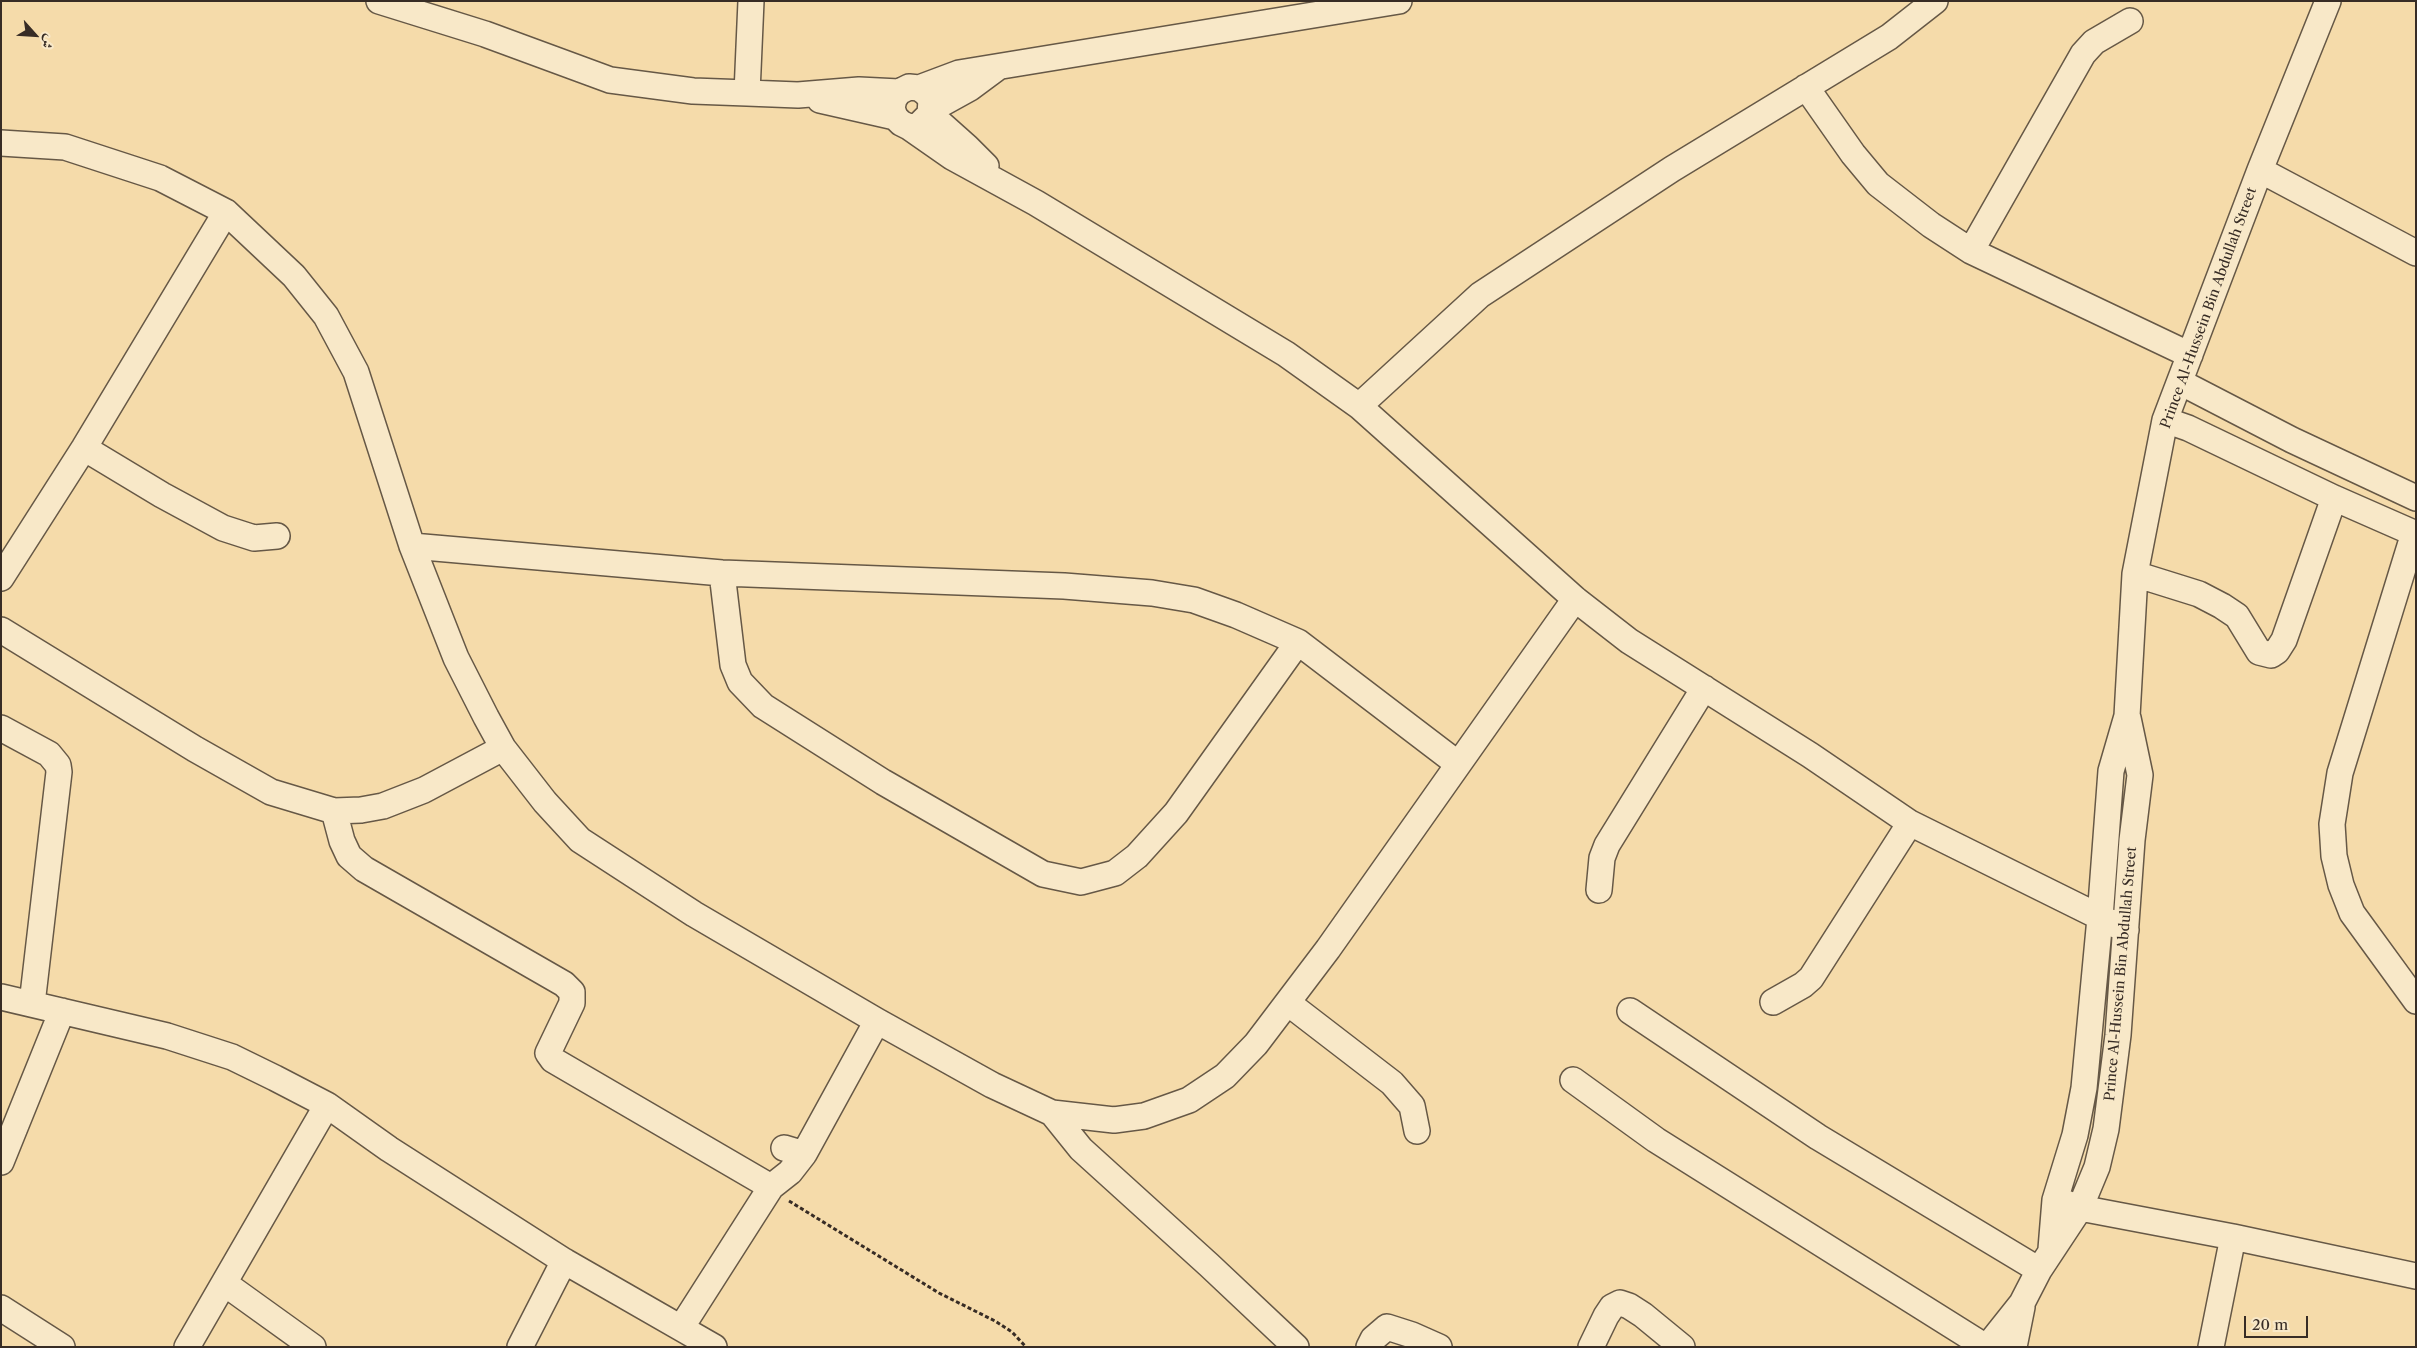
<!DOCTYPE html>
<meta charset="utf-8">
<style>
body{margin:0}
#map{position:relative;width:2417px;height:1348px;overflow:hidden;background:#f5dbaa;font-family:"Libre Caslon Text",Amiri,serif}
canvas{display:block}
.frame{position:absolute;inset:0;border:2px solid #372c25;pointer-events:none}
.north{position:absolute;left:10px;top:10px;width:50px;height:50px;-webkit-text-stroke:4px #f8e8c8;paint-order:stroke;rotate:116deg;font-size:14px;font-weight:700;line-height:20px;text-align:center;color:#372c25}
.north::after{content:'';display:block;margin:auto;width:18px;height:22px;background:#372c25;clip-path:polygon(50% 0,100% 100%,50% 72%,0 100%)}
.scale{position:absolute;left:2244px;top:1316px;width:64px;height:22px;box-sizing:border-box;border:2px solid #372c25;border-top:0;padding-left:6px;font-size:15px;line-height:18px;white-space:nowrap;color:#372c25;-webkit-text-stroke:4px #f8e8c8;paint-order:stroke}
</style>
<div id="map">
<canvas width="2417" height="1348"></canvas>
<div class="frame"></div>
<div class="north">ش</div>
<div class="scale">20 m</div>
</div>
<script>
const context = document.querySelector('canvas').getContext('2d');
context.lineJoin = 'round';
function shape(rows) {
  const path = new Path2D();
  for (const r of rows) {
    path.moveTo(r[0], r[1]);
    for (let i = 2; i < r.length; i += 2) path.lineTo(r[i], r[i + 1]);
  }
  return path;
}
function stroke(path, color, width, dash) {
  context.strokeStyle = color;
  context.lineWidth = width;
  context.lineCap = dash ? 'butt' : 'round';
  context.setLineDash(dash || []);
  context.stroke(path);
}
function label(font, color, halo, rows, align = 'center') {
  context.font = font + ' "Libre Caslon Text",serif';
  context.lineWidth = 4.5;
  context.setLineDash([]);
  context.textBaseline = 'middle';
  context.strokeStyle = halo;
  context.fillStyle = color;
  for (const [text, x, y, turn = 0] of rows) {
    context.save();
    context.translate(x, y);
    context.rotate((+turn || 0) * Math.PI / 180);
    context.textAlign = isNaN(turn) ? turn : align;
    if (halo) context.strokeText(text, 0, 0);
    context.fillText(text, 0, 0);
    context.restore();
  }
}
const minor = shape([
 [379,1,485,34,610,80,693,91,747,93,798,95,859,90,899,92],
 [1806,87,1853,154,1878,184,1931,225,1971,251,2190,355],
 [919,88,926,93,931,100,930,114,918,126,909,127,901,123,895,117,892,108,894,99,899,92,909,87,919,88,959,73,1399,1],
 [747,93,751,1],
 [820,100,895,117],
 [932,109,970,88,997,68],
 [930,114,967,147,986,166],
 [909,127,952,157,1036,203,1286,354,1359,406,1575,599,1629,641,1810,755,1910,823,2126,930],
 [1,143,65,147,160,178,226,212,294,276,326,316,356,372,412,546,456,658,486,717,503,748,545,802,580,840,694,914,877,1021,992,1085,1052,1113,1114,1120,1144,1116,1189,1100,1225,1076,1256,1044,1328,949,1575,599],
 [2260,170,2416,253],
 [1971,251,2083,54,2094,42,2130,21],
 [2180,382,2292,440,2416,498],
 [1359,406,1480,295,1672,169,1889,37,1935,1],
 [2165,420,2188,428,2334,498,2416,534],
 [84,448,162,495,223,528,254,538,277,536],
 [2414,533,2340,773,2332,824,2334,856,2341,885,2352,913,2416,1001],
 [412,546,722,573,1064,586,1152,593,1194,600,1236,615,1298,642,1458,764],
 [722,573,733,665,740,682,763,706,883,782,1043,874,1081,882,1115,873,1137,856,1176,813,1298,642],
 [2135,574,2199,594,2222,606,2237,616,2259,652,2271,655,2277,651,2284,640,2334,498],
 [1,578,84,448,226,212],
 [1,630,195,749,271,792,334,811,361,810,383,806,424,790,503,748],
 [1,728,49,754,58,765,59,772,32,1004],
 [334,811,342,841,349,856,364,869,564,984,572,992,572,1003,548,1053,553,1060,771,1187,681,1328],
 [1599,890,1602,858,1607,845,1704,688],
 [1,997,167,1036,232,1057,275,1078,327,1105,389,1149,564,1261,714,1347],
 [1773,1002,1803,985,1811,978,1910,823],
 [1288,1003,1392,1083,1412,1106,1417,1131],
 [1630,1011,1818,1137,2039,1270],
 [1573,1080,1656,1140,1986,1347],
 [1052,1113,1081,1149,1209,1265,1296,1347],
 [784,1148,804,1154,877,1021],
 [1,1162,62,1011],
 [771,1187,790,1172,804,1154],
 [2066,1203,2080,1208,2233,1237,2416,1276],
 [2051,1249,2055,1200,2075,1135,2084,1088,2100,918,2111,771,2127,716,2135,574,2165,420,2260,170,2328,1],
 [1,1308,62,1347],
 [187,1347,224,1283],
 [313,1347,224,1283,327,1105],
 [520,1347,564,1261],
 [1369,1347,1373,1339,1387,1327,1412,1335,1439,1347],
 [1591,1347,1606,1316,1612,1307,1620,1303,1629,1306,1643,1315,1682,1347],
 [1987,1347,2022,1303,2039,1270,2080,1208,2097,1167,2106,1129,2118,1035,2132,840,2140,775,2128,718],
 [2014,1347,2022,1307],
 [2211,1347,2233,1237]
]);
stroke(minor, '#665846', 28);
stroke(shape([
 [789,1201,939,1293,995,1321,1012,1332,1026,1347]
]), '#372c25', 3, [4, 2.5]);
stroke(minor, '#f8e8c8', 25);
label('14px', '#372c25', '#f8e8c8', [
 ["Prince Al-Hussein Bin Abdullah Street",2209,308,-70],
 ["Prince Al-Hussein Bin Abdullah Street",2121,974,-85]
]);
</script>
